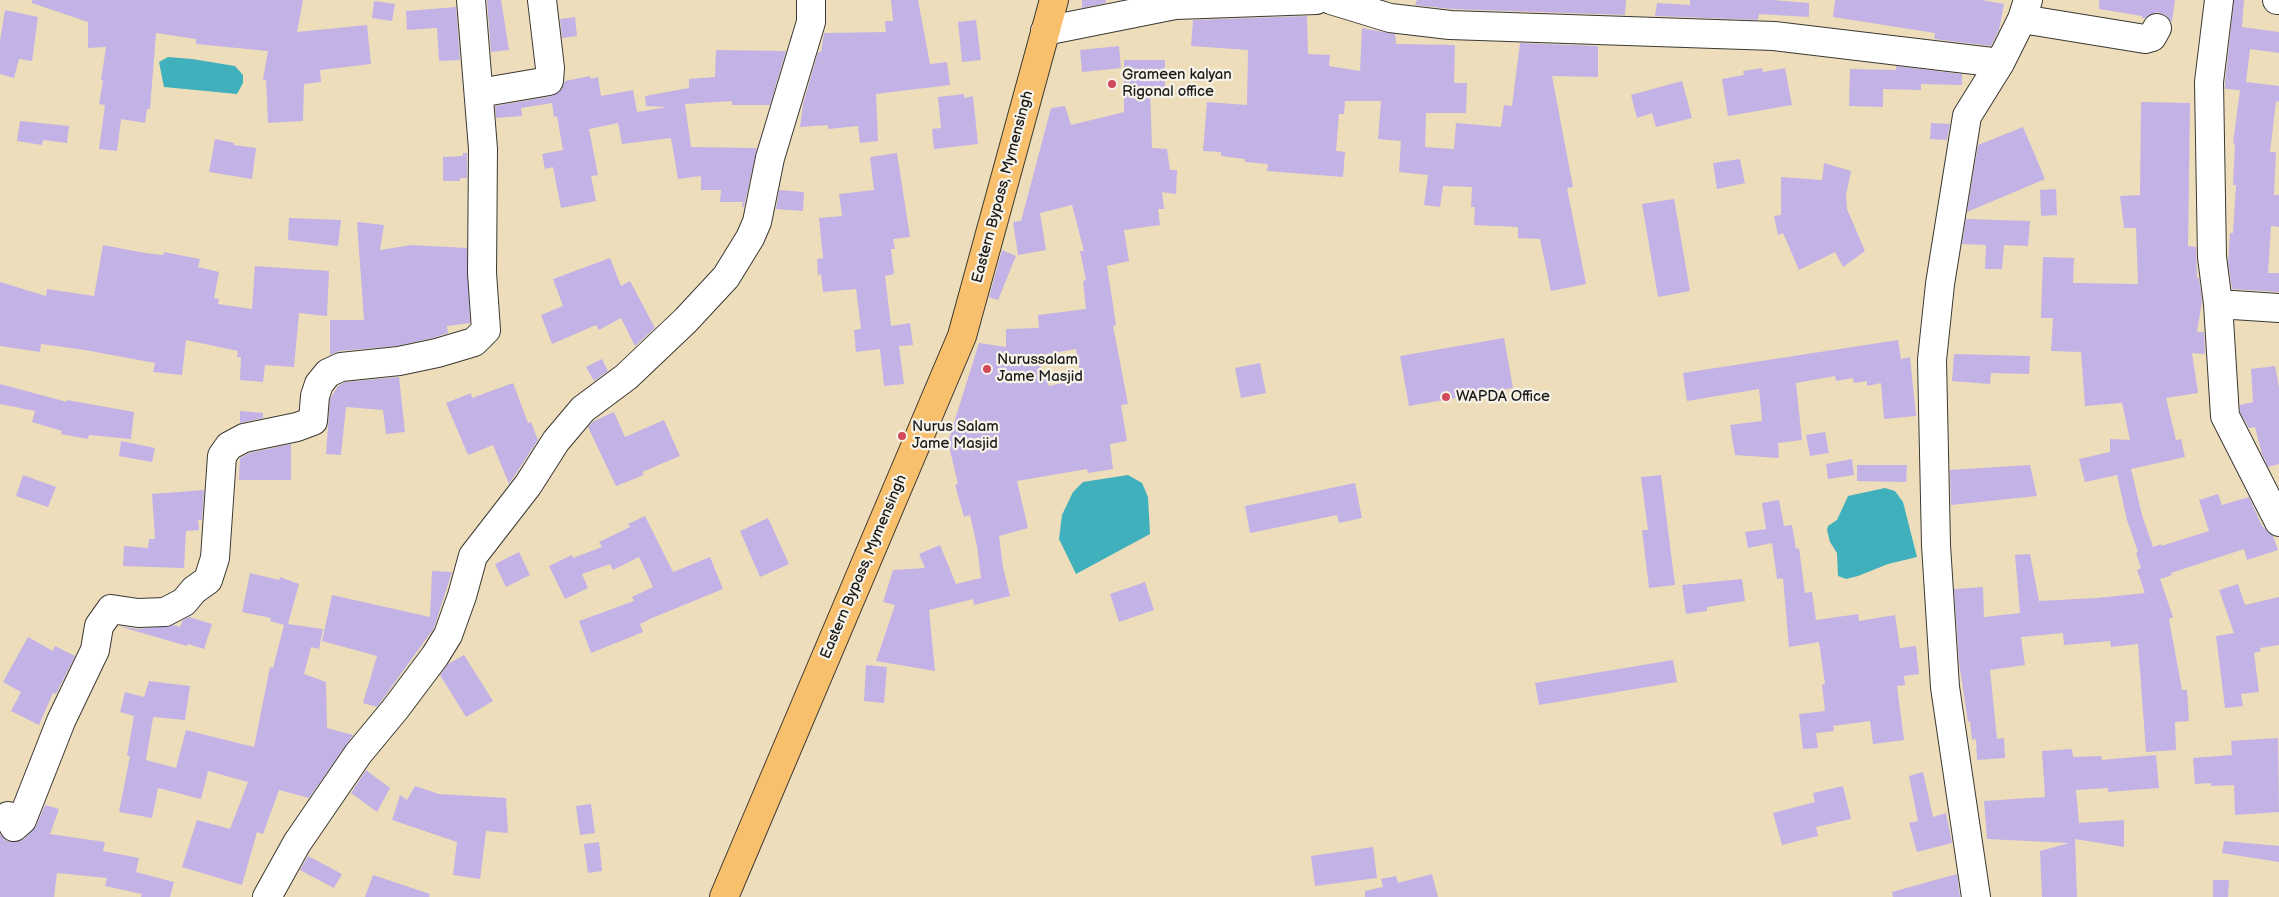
<!DOCTYPE html>
<html>
<head>
<meta charset="utf-8">
<style>
	body { margin:0 }
	canvas { display:block; background:#edddba }
</style>
</head>
<body>
<canvas width="2279" height="897"></canvas>
<script>
const context = document.querySelector('canvas').getContext('2d');
context.lineJoin = 'round';
function paint(path, color) {
  context.fillStyle = color;
  context.fill(path, 'evenodd');
}
function toPath(rows) {
  const path = new Path2D();
  for (const r of rows) {
    path.moveTo(r[0], r[1]);
    for (let i = 2; i < r.length; i += 2) path.lineTo(r[i], r[i + 1]);
  }
  return path;
}
function strokePath(path, color, width, dash) {
  context.strokeStyle = color;
  context.lineWidth = width;
  context.lineCap = dash ? 'butt' : 'round';
  context.setLineDash(dash || []);
  context.stroke(path);
}
function label(font, color, halo, rows, align = 'center') {
  context.font = font + ' "Balsamiq Sans",sans-serif';
  context.lineWidth = 4.5;
  context.setLineDash([]);
  context.textBaseline = 'middle';
  context.strokeStyle = halo;
  context.fillStyle = color;
  for (const [text, x, y, turn = 0] of rows) {
    context.save();
    context.translate(x, y);
    context.rotate((+turn || 0) * Math.PI / 180);
    context.textAlign = isNaN(turn) ? turn : align;
    if (halo) context.strokeText(text, 0, 0);
    context.fillText(text, 0, 0);
    context.restore();
  }
}
paint(toPath([
	[168,57,192,59,235,66,243,75,243,83,237,94,164,87,159,62],
	[1128,475,1142,483,1148,497,1150,534,1076,574,1059,539,1062,515,1073,492,1083,482],
	[1885,488,1895,491,1903,502,1917,557,1888,564,1858,576,1846,579,1838,576,1837,553,1830,542,1827,530,1828,526,1837,520,1848,496]
]), '#41b0bd');
paint(toPath([
	[32,0,303,0,297,32,367,25,371,64,320,70,321,82,304,84,303,121,268,123,266,80,263,79,268,51,196,44,196,39,156,33,150,109,147,109,145,123,121,119,117,151,99,149,105,105,99,104,103,81,101,80,106,47,88,48,88,22,32,3],
	[487,0,501,0,509,50,491,52],
	[891,0,918,0,930,64,947,62,950,85,876,94,878,141,860,143,858,126,828,129,828,125,800,127,803,104,818,52,821,52,824,33,886,32,885,21,893,21],
	[1082,0,1106,0,1106,3,1082,8],
	[1417,0,1626,0,1625,15,1451,9,1415,5],
	[1690,0,1772,0,1809,3,1809,17,1759,14,1758,20,1655,16,1657,3,1690,5],
	[1835,0,1981,0,2004,4,1999,30,1991,46,1934,39,1935,33,1833,17],
	[2099,0,2175,0,2172,22,2165,15,2157,12,2145,18,2142,18,2142,16,2099,9],
	[2234,0,2244,0,2242,27,2279,32,2279,53,2250,49,2246,82,2279,86,2279,102,2276,101,2270,152,2276,152,2274,195,2279,195,2279,227,2271,226,2268,273,2279,273,2279,292,2232,289,2228,262,2230,233,2233,233,2236,185,2233,185,2235,144,2233,143,2240,90,2225,89,2225,83],
	[374,1,395,4,392,21,372,18],
	[456,7,460,60,439,61,437,28,407,30,406,11],
	[5,10,38,17,32,61,19,59,14,78,0,74,0,41],
	[1307,16,1308,54,1330,55,1329,66,1360,71,1362,28,1395,34,1396,44,1455,45,1454,83,1467,83,1466,113,1426,113,1425,147,1454,149,1456,123,1501,127,1504,105,1512,106,1520,43,1598,46,1598,77,1552,76,1573,187,1567,188,1586,284,1551,291,1540,239,1518,238,1518,227,1474,225,1475,207,1471,207,1472,187,1443,186,1440,207,1424,205,1428,175,1399,172,1401,141,1378,139,1381,101,1345,101,1344,114,1339,114,1336,151,1345,152,1343,177,1267,171,1268,164,1245,162,1245,159,1221,156,1221,152,1203,151,1207,102,1247,105,1248,50,1191,46,1193,20],
	[575,17,577,36,562,38,560,19],
	[976,20,981,60,962,62,958,22],
	[1119,46,1121,68,1082,72,1080,50],
	[716,50,786,51,770,105,732,105,732,101,685,104,691,147,757,148,744,207,742,207,743,202,720,202,721,190,701,190,701,176,678,179,671,138,622,144,618,123,589,129,598,175,591,176,596,201,561,208,553,167,545,169,542,154,563,150,557,116,554,117,552,103,521,108,522,116,496,118,495,106,552,96,562,89,565,81,590,76,591,79,598,77,601,96,633,90,637,112,667,107,646,106,645,96,689,88,689,79,715,77],
	[1124,60,1165,60,1165,88,1150,88,1152,148,1167,149,1170,170,1177,170,1176,194,1162,192,1164,209,1158,209,1160,225,1124,230,1129,261,1107,266,1116,325,1113,326,1128,404,1121,405,1127,441,1110,444,1113,469,1088,473,1087,469,1017,481,1028,528,999,536,1003,567,1010,596,974,605,973,599,929,610,935,671,876,661,895,605,883,602,893,570,925,568,919,554,940,545,956,584,981,578,977,546,970,515,964,517,955,485,958,484,948,442,979,343,1006,347,1006,329,1039,328,1038,315,1086,309,1083,281,1086,280,1080,251,1084,251,1072,205,1040,213,1046,250,1018,255,1013,222,1021,221,1051,108,1065,106,1071,125,1124,112],
	[1076,349,1081,379,1049,386,1036,356],
	[1896,66,1962,74,1962,85,1921,84,1921,90,1883,89,1883,107,1849,106,1850,69,1896,70],
	[1762,68,1763,72,1785,68,1792,105,1728,116,1722,79,1744,75,1743,71],
	[1682,81,1692,118,1656,127,1652,113,1637,118,1631,95],
	[964,94,964,98,973,96,978,144,934,149,932,129,941,128,938,97],
	[2141,102,2190,103,2188,246,2196,247,2197,278,2199,278,2202,301,2197,332,2204,332,2205,354,2192,353,2198,393,2166,398,2176,440,2181,439,2185,457,2131,469,2142,515,2153,547,2161,544,2161,546,2209,531,2199,500,2218,494,2222,505,2249,497,2262,526,2273,536,2278,550,2247,560,2244,549,2171,573,2172,575,2160,579,2173,617,2169,619,2182,690,2187,690,2189,721,2175,722,2176,750,2146,752,2138,644,2111,647,2110,641,2064,645,2063,633,2021,637,2025,665,1990,670,1997,739,2004,738,2005,758,1977,760,1976,739,1972,740,1970,721,1968,722,1959,662,1954,589,1983,587,1984,617,2020,613,2015,555,2030,554,2039,601,2097,598,2145,593,2137,570,2141,568,2136,553,2138,552,2127,520,2117,475,2085,482,2079,459,2110,452,2110,439,2130,440,2122,403,2085,406,2081,352,2051,351,2053,318,2041,318,2043,257,2074,258,2073,283,2138,284,2136,228,2124,228,2120,196,2140,195],
	[20,121,69,126,67,143,43,140,42,145,17,141],
	[1931,123,1950,124,1947,140,1930,139],
	[2023,127,2045,179,1967,212,1978,145],
	[215,139,234,143,234,145,256,148,252,179,209,172],
	[463,153,467,153,467,178,460,178,460,181,443,181,443,157,463,156],
	[897,153,910,237,893,239,895,249,891,249,894,274,885,276,891,326,910,323,913,345,899,346,904,384,884,386,880,349,856,352,854,330,861,329,856,289,823,292,821,274,818,275,817,259,823,258,819,218,842,216,839,194,874,190,870,157],
	[1740,159,1745,183,1717,189,1713,163],
	[1824,163,1851,171,1846,195,1847,209,1865,251,1843,267,1835,252,1799,270,1783,233,1778,235,1774,216,1781,215,1781,177,1822,180],
	[2056,189,2057,215,2041,216,2040,190],
	[779,190,804,192,803,211,776,209],
	[1674,199,1690,291,1658,297,1642,204],
	[289,218,341,220,338,246,288,240],
	[1966,219,2030,221,2028,246,2004,245,2002,269,1985,269,1986,245,1962,244],
	[357,222,384,225,380,250,412,245,467,248,470,323,447,326,448,333,433,338,397,346,339,351,330,355,330,320,364,320],
	[103,245,145,253,163,255,164,252,200,259,198,267,219,272,214,298,219,299,218,304,252,309,255,266,329,271,327,316,299,313,294,367,265,365,263,382,240,380,241,357,237,357,238,351,186,340,182,375,153,372,155,363,85,350,41,344,40,352,0,346,0,282,46,296,47,289,94,296],
	[1002,250,1016,256,998,300,989,297],
	[610,258,621,286,630,281,655,328,635,346,621,318,599,330,596,325,552,344,541,315,563,306,553,279],
	[1504,338,1513,388,1409,406,1400,356],
	[1898,340,1901,359,1910,357,1916,416,1884,419,1881,383,1867,386,1867,381,1854,383,1853,378,1836,381,1835,376,1796,383,1802,440,1778,443,1779,458,1735,455,1730,425,1762,421,1759,389,1687,401,1683,373],
	[1954,354,2030,356,2029,374,1991,373,1990,384,1952,381],
	[602,359,608,371,594,381,586,367],
	[1260,363,1266,393,1241,398,1235,368],
	[2275,366,2279,387,2279,464,2268,467,2262,454,2255,427,2249,428,2240,412,2240,405,2253,402,2251,369],
	[399,377,405,432,386,434,383,410,346,407,341,455,326,454,330,399,338,386,345,382],
	[513,383,528,423,531,422,538,440,509,484,493,445,468,455,446,403,471,393,472,398],
	[0,384,67,402,67,400,134,412,131,439,89,435,88,439,61,434,62,431,32,422,35,411,0,404],
	[240,411,263,413,263,418,240,423],
	[614,412,625,437,664,420,680,456,642,472,644,475,616,486,588,427,594,421],
	[1825,432,1829,453,1810,456,1806,435],
	[121,441,155,448,152,462,119,456],
	[291,444,291,480,239,480,240,458,249,453],
	[1852,459,1854,475,1828,479,1826,464],
	[1857,465,1907,465,1906,482,1857,481],
	[2030,465,2037,496,1951,505,1950,470],
	[23,475,56,487,48,507,16,496],
	[1661,475,1675,585,1649,588,1642,530,1648,530,1641,477],
	[1355,483,1362,518,1339,523,1337,515,1250,533,1245,506],
	[204,490,202,520,198,520,199,530,186,531,184,568,123,566,124,546,148,548,149,539,155,539,152,494],
	[1779,500,1784,526,1792,525,1796,549,1799,548,1805,593,1812,592,1816,620,1858,614,1859,621,1895,615,1900,648,1916,646,1919,674,1904,676,1905,685,1897,686,1904,740,1873,744,1870,721,1833,726,1834,731,1816,733,1818,748,1803,749,1799,714,1825,711,1822,685,1825,684,1819,642,1789,647,1783,578,1777,579,1772,543,1748,548,1745,532,1766,529,1762,503],
	[645,516,673,572,710,557,723,589,652,618,640,624,643,632,591,653,579,621,634,601,632,597,653,587,639,557,613,570,610,564,582,574,588,588,565,599,549,566,572,555,573,558,602,547,599,542,630,527,628,524],
	[768,518,789,564,760,577,740,531],
	[519,552,530,575,506,587,495,564],
	[432,571,452,572,434,628,377,707,363,703,377,656,322,641,332,595,430,617],
	[250,573,279,580,280,577,299,584,288,624,323,629,319,649,311,647,304,674,326,682,327,728,353,735,309,798,279,790,263,834,257,832,242,885,182,867,197,820,230,829,248,782,208,771,201,799,158,788,152,818,119,812,130,756,127,756,134,716,120,712,125,692,144,697,149,681,190,686,185,720,154,717,153,718,146,760,176,768,186,730,254,747,270,667,273,668,284,625,270,621,271,618,242,612],
	[1742,579,1745,601,1707,607,1707,611,1686,614,1682,585],
	[1145,582,1154,610,1119,622,1110,594],
	[2238,584,2245,605,2279,597,2279,645,2260,648,2261,651,2254,653,2259,692,2241,694,2243,706,2225,708,2216,636,2234,633,2219,590],
	[189,617,212,624,204,649,188,644,187,646,118,626,138,629,173,625,180,627,183,620],
	[28,637,53,651,55,646,75,656,56,694,53,693,39,725,11,711,21,692,3,682],
	[464,655,493,701,466,717,440,675,448,664],
	[1673,660,1677,682,1539,705,1535,683],
	[866,665,887,667,884,703,864,701],
	[2278,738,2279,812,2235,815,2234,785,2211,786,2211,783,2195,784,2193,758,2232,755,2231,741],
	[2072,749,2073,757,2101,756,2102,760,2156,755,2159,788,2108,792,2108,788,2076,790,2079,823,2124,820,2124,847,2075,839,2077,897,2042,897,2040,851,2069,843,1987,839,1984,801,2045,797,2042,751],
	[366,770,390,788,377,812,351,793],
	[1923,772,1933,817,1946,813,1952,843,1917,852,1909,823,1918,821,1909,776],
	[415,786,439,794,506,798,508,833,486,831,480,879,453,875,457,842,392,820,400,795,407,800],
	[1843,786,1851,819,1816,827,1818,836,1782,845,1773,813,1815,802,1813,793],
	[591,804,595,833,580,835,576,806],
	[45,805,59,809,50,834,105,842,103,851,139,858,136,872,174,882,170,897,141,897,142,894,105,886,107,878,57,873,54,897,0,897,0,834,7,841,16,842,24,839,36,826],
	[2224,841,2279,846,2279,862,2222,853],
	[599,842,602,871,588,873,584,844],
	[1373,847,1377,878,1315,886,1311,856],
	[308,856,342,874,334,888,300,870],
	[1432,874,1438,897,1365,897,1365,891,1383,887,1381,879,1396,876,1398,883],
	[1957,874,1960,897,1893,897,1892,892],
	[373,875,430,894,429,897,365,897],
	[2213,880,2229,880,2228,897,2213,897]
]), '#c3b2e6');
const minor = toPath([
	[1331,0,1390,18,1450,25,1774,36,2000,63],
	[2219,0,2209,82,2212,257,2218,304,2225,416,2279,522],
	[2277,0,2279,0],
	[2022,19,2145,39,2152,37,2157,28],
	[1045,31,1175,5,1316,0],
	[479,93,549,81,550,68,542,0],
	[2218,304,2279,308],
	[8,816,14,827,22,820,61,721,95,650,99,626,111,609,138,613,165,612,184,602,194,590,208,580,215,558,222,456,229,446,244,438,297,427,313,421,315,396,319,384,328,373,341,367,399,361,437,353,474,342,486,330,482,273,483,149,471,0],
	[267,897,297,843,358,754,396,708,435,656,448,635,462,596,473,556,528,485,556,441,583,409,626,377,686,320,726,277,750,238,757,222,770,158,811,22,811,0],
	[1976,897,1945,687,1936,545,1932,360,1940,284,1967,116,2000,63,2022,19,2028,0]
]);
const highway = toPath([
	[724,897,962,336,1054,0]
]);
strokePath(minor, '#3b3934', 30);
strokePath(highway, '#3b3934', 30);
strokePath(minor, '#fff', 28);
strokePath(highway, '#f8bf6c', 28);
for (const [x, y, r, color] of [
	[1112,84,5,"#d1495b"],
	[987,369,5,"#d1495b"],
	[1446,397,5,"#d1495b"],
	[902,436,5,"#d1495b"]
]) {
  const dot = new Path2D();
  dot.arc(x, y, r, 0, 2 * Math.PI);
  context.fillStyle = color;
  context.fill(dot);
  strokePath(dot, '#f7f3e8', 2);
}
label('15px', '#1c1c1c', '#f7f3e8', [
	["Grameen kalyan",1122,75],
	["Rigonal office",1122,92],
	["Nurussalam",997,360],
	["Jame Masjid",997,377],
	["WAPDA Office",1456,397],
	["Nurus Salam",912,427],
	["Jame Masjid",912,444]
], 'left');
label('15px', '#1c1c1c', '#f7f3e8', [
	["Eastern Bypass, Mymensingh",1003,187,-75],
	["Eastern Bypass, Mymensingh",864,567,-67]
]);
</script>
</body>
</html>
